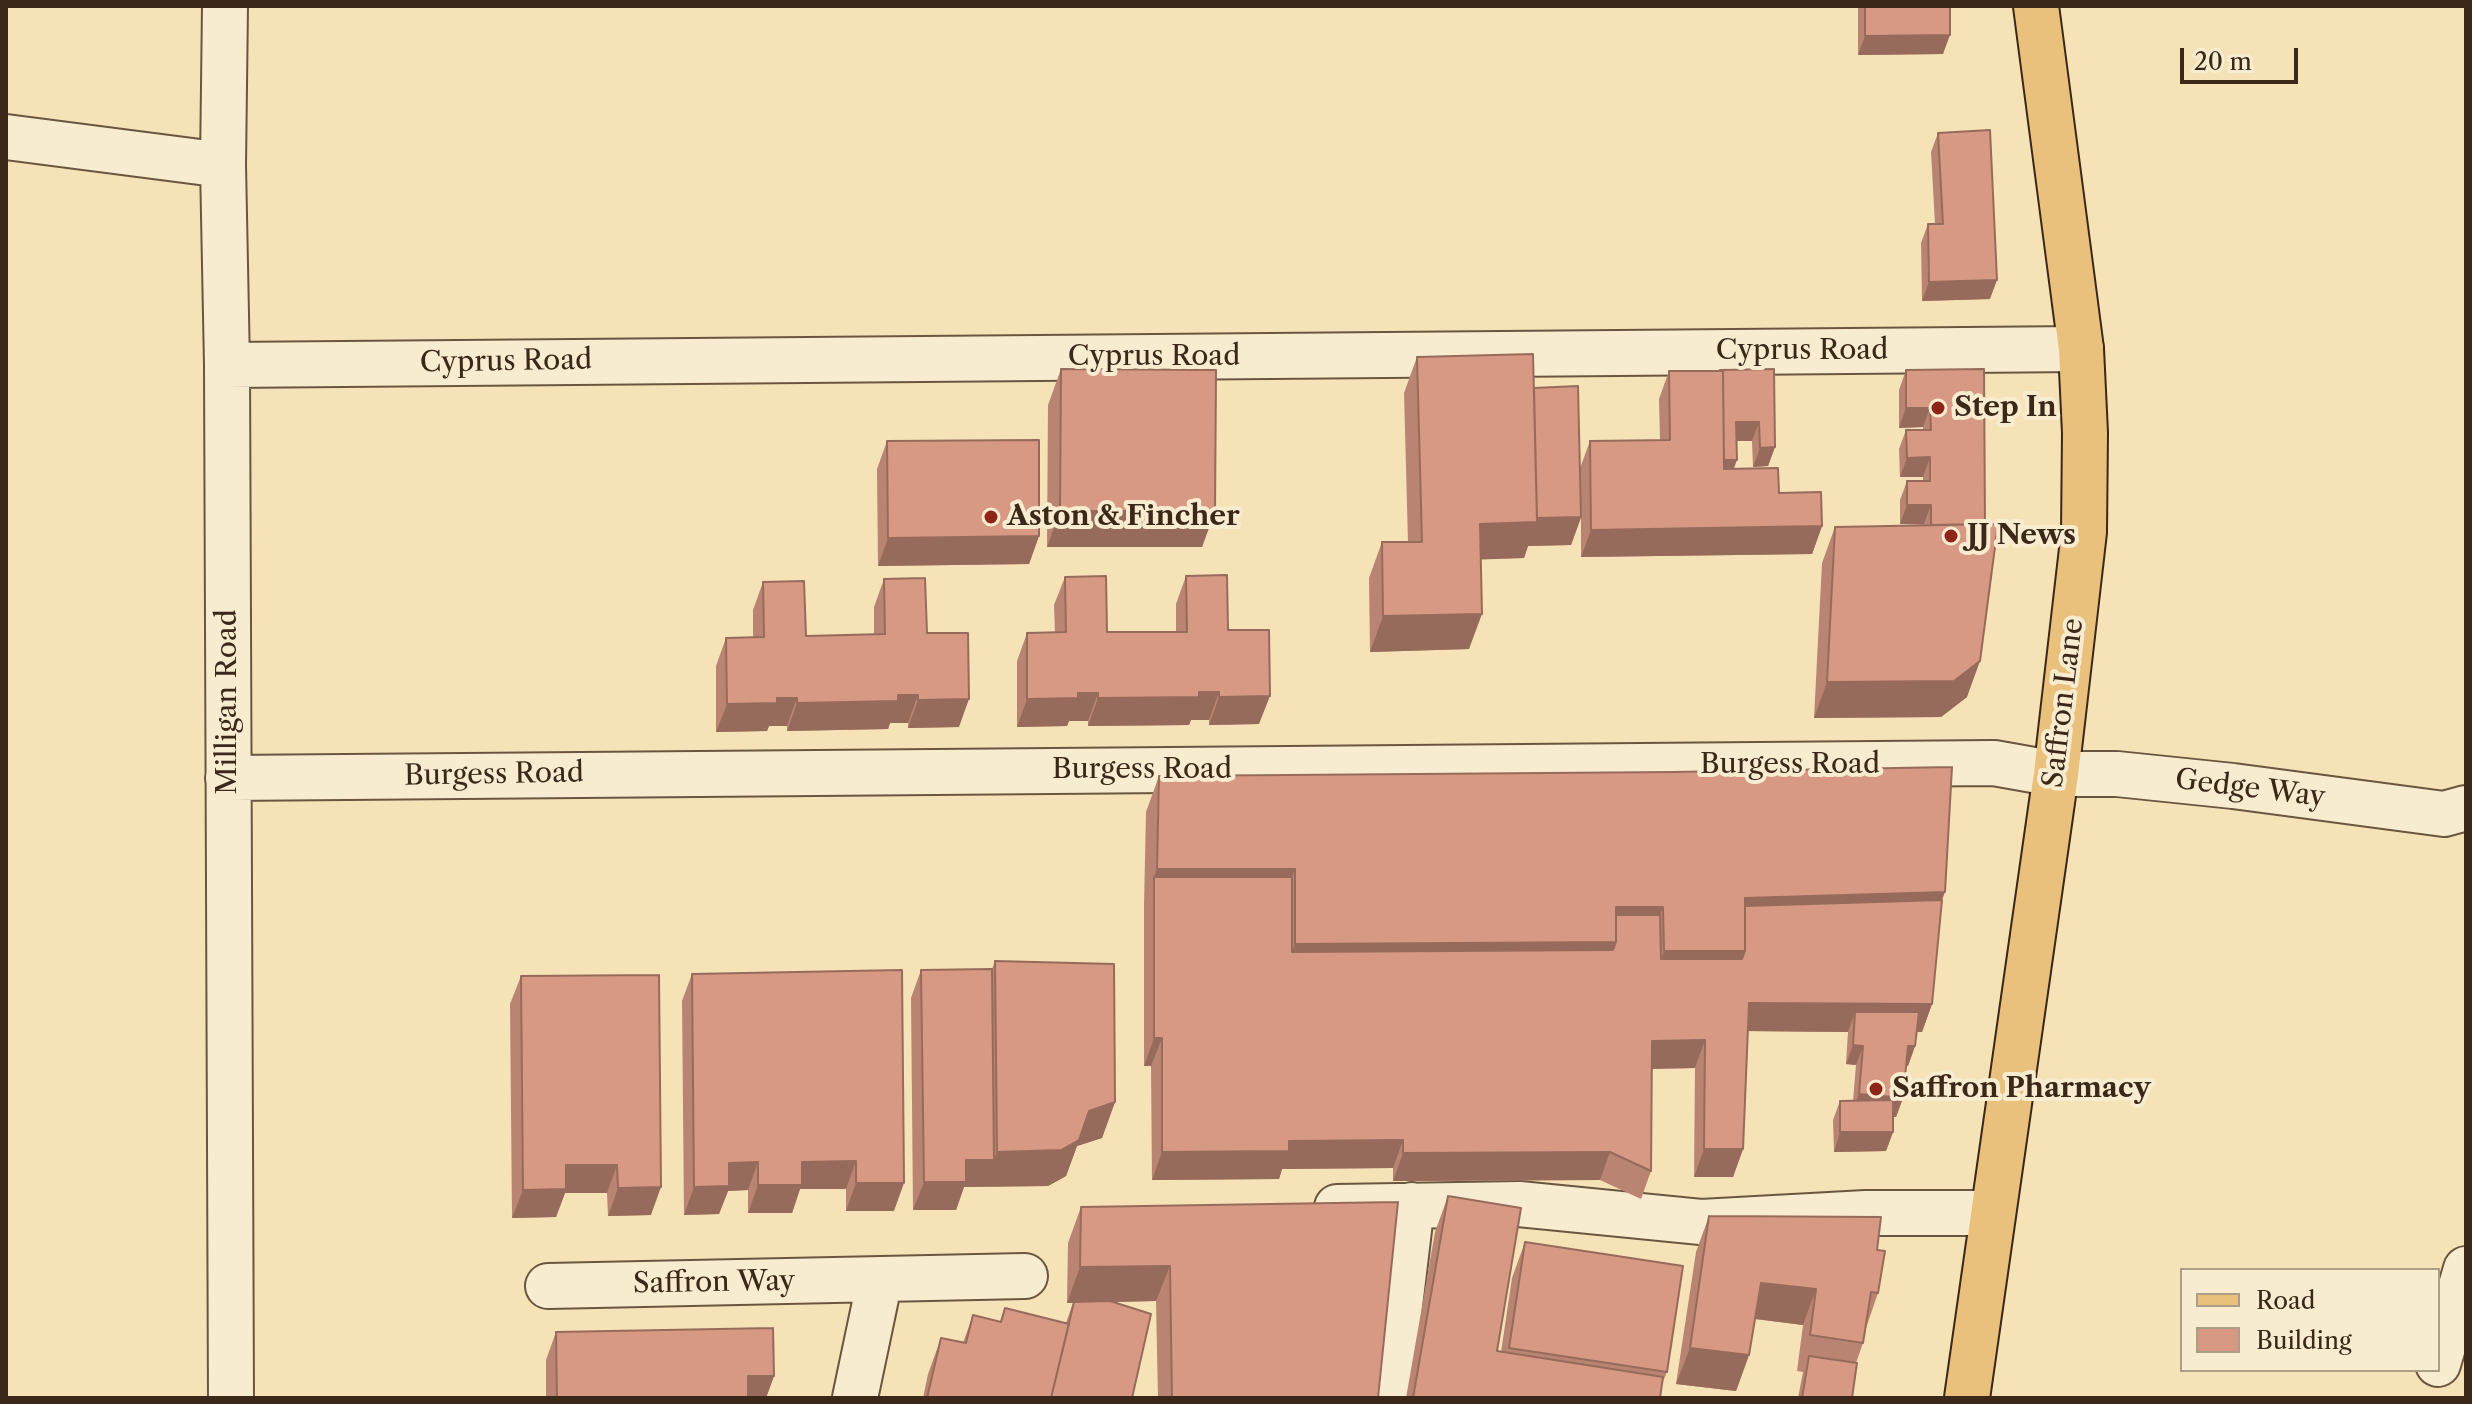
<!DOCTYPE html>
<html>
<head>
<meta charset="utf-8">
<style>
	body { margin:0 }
	#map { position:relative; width:2472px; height:1404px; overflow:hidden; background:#f5e2b7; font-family:"Libre Caslon Text",serif }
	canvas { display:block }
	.frame { position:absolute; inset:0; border:8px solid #3b2819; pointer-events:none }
	.legend { position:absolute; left:2180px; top:1268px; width:260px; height:104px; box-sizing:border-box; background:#f8ecd0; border:2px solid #ac9e87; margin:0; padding:10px 14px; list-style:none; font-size:24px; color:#3b2819 }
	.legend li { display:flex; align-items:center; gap:16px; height:40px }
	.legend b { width:40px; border:2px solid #ac9e87 }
	.scale { position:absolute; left:2180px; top:48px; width:118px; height:36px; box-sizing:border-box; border:4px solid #3b2819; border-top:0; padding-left:10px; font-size:24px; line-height:28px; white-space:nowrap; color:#3b2819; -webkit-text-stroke:6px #f8ecd0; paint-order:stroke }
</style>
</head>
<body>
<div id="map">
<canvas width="2472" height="1404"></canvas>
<div class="frame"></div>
<ul class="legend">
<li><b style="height:10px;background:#eac17c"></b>Road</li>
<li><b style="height:22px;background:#d89984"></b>Building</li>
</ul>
<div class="scale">20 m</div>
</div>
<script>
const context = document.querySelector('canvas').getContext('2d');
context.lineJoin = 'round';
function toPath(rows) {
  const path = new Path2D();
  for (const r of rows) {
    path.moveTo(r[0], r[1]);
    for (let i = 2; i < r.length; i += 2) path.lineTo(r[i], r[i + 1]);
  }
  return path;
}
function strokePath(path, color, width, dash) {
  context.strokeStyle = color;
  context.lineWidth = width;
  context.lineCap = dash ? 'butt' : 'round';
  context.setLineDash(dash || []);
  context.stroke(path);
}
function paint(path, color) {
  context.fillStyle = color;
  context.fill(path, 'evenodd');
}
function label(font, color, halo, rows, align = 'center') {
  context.font = font + ' "Libre Caslon Text",serif';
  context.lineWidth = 8;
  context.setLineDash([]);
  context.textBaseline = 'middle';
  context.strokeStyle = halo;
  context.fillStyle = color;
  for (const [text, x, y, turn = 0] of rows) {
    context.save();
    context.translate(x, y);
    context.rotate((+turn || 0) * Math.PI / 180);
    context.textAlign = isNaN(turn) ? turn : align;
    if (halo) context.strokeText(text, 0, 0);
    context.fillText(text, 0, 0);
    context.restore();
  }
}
const minor = toPath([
	[225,6,223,165,227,365,231,1398],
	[6,137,223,165],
	[227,365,2081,349],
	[228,778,1994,763,2056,774,2117,774,2233,786,2444,814,2466,808],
	[1337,1207,1519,1204,1701,1222,1866,1213,1993,1213],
	[548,1286,1025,1276],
	[2438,1364,2466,1269],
	[855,1398,880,1279],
	[1389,1398,1412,1205]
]);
const major = toPath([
	[1967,1398,2056,774,2084,532,2085,433,2081,349,2036,6]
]);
strokePath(minor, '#6a5640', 48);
strokePath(major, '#3b2819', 48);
strokePath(minor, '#f8ecd0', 44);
strokePath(major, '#eac17c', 44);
paint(toPath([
	[1858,6,1950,6,1943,54,1858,55],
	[1938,133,1990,299,1922,301,1921,243,1928,224,1935,224,1931,152],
	[1417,357,1534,388,1580,468,1590,441,1660,440,1659,399,1669,371,1774,369,1775,447,1768,466,1753,467,1752,441,1737,441,1734,468,1779,493,1822,526,1812,554,1581,557,1581,518,1571,545,1528,546,1524,558,1481,559,1469,649,1370,652,1369,578,1382,542,1408,542,1404,393],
	[1061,369,1215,511,1202,547,1047,547,1048,405],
	[1984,369,1967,697,1941,717,1814,718,1822,563,1835,527,1924,525,1900,524,1900,500,1907,481,1923,481,1923,477,1900,477,1899,449,1906,430,1923,430,1923,427,1899,428,1899,390,1906,370],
	[887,441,1039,536,1029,564,878,566,877,469],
	[1186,576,1228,630,1259,724,1209,725,1209,720,1191,720,1189,725,1088,726,1088,721,1069,721,1067,726,1017,727,1017,661,1027,633,1055,633,1054,605,1065,577,1107,632,1176,632,1176,604],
	[884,579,927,633,959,727,908,728,908,723,890,723,888,729,787,731,787,726,769,726,767,731,716,732,716,666,726,638,753,638,753,610,763,582,806,636,874,635,874,607],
	[1159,776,1942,900,1932,1004,1922,1032,1917,1032,1915,1046,1908,1066,1906,1066,1903,1098,1896,1117,1893,1117,1893,1132,1886,1151,1834,1152,1833,1120,1840,1101,1853,1101,1856,1065,1846,1064,1848,1032,1748,1031,1743,1149,1733,1177,1694,1177,1695,1068,1652,1069,1651,1171,1641,1199,1600,1180,1393,1181,1393,1168,1282,1169,1279,1179,1152,1180,1151,1066,1144,1066,1144,905,1146,812],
	[995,961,1115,1102,1102,1138,1077,1146,1066,1176,1048,1186,964,1187,956,1210,913,1210,911,998,921,970,992,969],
	[902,970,894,1211,846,1211,846,1189,800,1189,792,1213,748,1213,748,1190,728,1191,719,1214,684,1215,682,1001,692,974],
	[521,976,651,1215,608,1216,607,1193,565,1193,556,1217,512,1218,510,1004],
	[1448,1196,1497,1351,1501,1352,1512,1278,1525,1242,1667,1372,1662,1384,1660,1398,1406,1398,1435,1232],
	[1081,1207,1378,1398,1158,1398,1156,1301,1114,1302,1132,1398,923,1398,928,1374,941,1338,963,1343,973,1315,1000,1322,1005,1308,1066,1323,1073,1303,1067,1303,1068,1243],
	[1709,1216,1877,1250,1878,1293,1866,1328,1863,1343,1856,1363,1852,1398,1798,1398,1803,1372,1797,1371,1803,1325,1755,1319,1749,1355,1736,1391,1676,1384,1696,1252],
	[556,1332,774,1376,766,1398,546,1398,546,1360]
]), '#ba8472');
paint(toPath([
	[1950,35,1943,54,1858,55,1865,36],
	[1997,280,1990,299,1922,301,1929,282],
	[1906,408,1930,408,1923,427,1899,428],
	[1736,422,1759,422,1752,441,1729,441],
	[1775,447,1768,466,1753,467,1760,448],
	[1930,457,1923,477,1900,477,1907,458],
	[1721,460,1737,460,1730,479],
	[1907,505,1931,505,1924,524,1900,524],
	[1060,511,1215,511,1202,547,1047,547],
	[1581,517,1571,545,1528,546,1524,558,1467,560,1480,524,1534,518],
	[1822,526,1812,554,1581,557,1591,530],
	[1039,536,1029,564,878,566,888,538],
	[1482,614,1469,649,1370,652,1383,616],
	[1980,661,1967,697,1941,717,1814,718,1827,682],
	[1199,692,1219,692,1209,720,1191,720,1189,725,1088,726,1098,698],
	[1078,693,1098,693,1088,721,1069,721,1067,726,1017,727,1027,699],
	[898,695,918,695,908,723,890,723,888,729,787,731,797,703],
	[1270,696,1259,724,1209,725,1219,697],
	[777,698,797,698,787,726,769,726,767,731,716,732,727,704],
	[969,699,959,727,908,728,918,700],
	[1157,869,1295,869,1282,905,1154,877],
	[1945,892,1932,927,1742,934,1745,898],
	[1616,907,1663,907,1650,943,1603,978,1282,980,1295,944],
	[1664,951,1745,951,1732,987,1651,987],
	[1749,1003,1932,1004,1922,1032,1854,1032,1855,1012,1848,1032,1739,1031],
	[1154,1038,1162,1038,1151,1066,1144,1066],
	[1705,1040,1695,1068,1642,1069,1652,1041],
	[1853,1045,1863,1046,1856,1065,1846,1064],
	[1908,1046,1915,1046,1908,1066,1901,1065],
	[1859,1094,1903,1098,1896,1117,1852,1113],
	[1115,1102,1102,1138,1077,1146,1066,1176,1048,1186,964,1187,956,1210,913,1210,924,1182,966,1160,994,1160,997,1152,1089,1111],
	[1840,1132,1893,1132,1886,1151,1834,1152],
	[1403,1140,1393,1168,1282,1169,1279,1179,1152,1180,1162,1152,1289,1141],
	[1704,1149,1743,1149,1733,1177,1694,1177],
	[1610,1152,1600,1180,1393,1181,1403,1153],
	[856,1161,846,1189,800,1189,792,1213,748,1213,758,1185,802,1162],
	[758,1162,748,1190,728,1191,719,1214,684,1215,694,1187,729,1163],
	[566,1165,617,1165,607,1193,565,1193,556,1217,512,1218,523,1190],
	[856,1183,904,1183,894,1211,846,1211],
	[661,1187,651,1215,608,1216,618,1188],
	[1170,1266,1156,1301,1067,1303,1080,1267],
	[1761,1283,1816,1289,1803,1325,1748,1318],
	[1690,1348,1749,1355,1736,1391,1676,1384],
	[748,1376,774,1376,766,1398,740,1398]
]), '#976b5c');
const building = toPath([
	[1865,6,1950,6,1950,35,1865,36,1865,6],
	[1990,130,1997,280,1929,282,1928,224,1943,224,1938,133,1990,130],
	[1533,354,1537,522,1480,524,1482,614,1383,616,1382,542,1422,542,1417,357,1533,354],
	[1061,369,1216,370,1215,511,1060,511,1061,369],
	[1774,369,1775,447,1760,448,1759,422,1736,422,1737,460,1724,460,1723,371,1720,371,1720,370,1774,369],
	[1984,369,1985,524,1931,525,1931,505,1907,505,1907,481,1930,481,1930,457,1907,458,1906,430,1931,430,1930,408,1906,408,1906,370,1984,369],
	[1669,371,1723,371,1724,469,1778,468,1779,493,1821,492,1822,526,1591,530,1590,441,1670,440,1669,371],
	[1578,386,1581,517,1537,518,1534,388,1578,386],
	[1039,440,1039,536,888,538,887,441,1039,440],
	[1998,524,1980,661,1954,681,1827,682,1835,527,1998,524],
	[1227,575,1228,630,1269,630,1270,696,1219,697,1219,692,1199,692,1199,697,1098,698,1098,693,1078,693,1078,698,1027,699,1027,633,1066,632,1065,577,1106,576,1107,632,1187,632,1186,576,1227,575],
	[925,578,927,633,968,633,969,699,918,700,918,695,898,695,898,701,797,703,797,698,777,698,777,703,727,704,726,638,764,637,763,582,804,581,806,636,885,634,884,579,925,578],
	[1952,767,1945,892,1745,898,1745,951,1664,951,1663,907,1616,907,1616,942,1295,944,1295,869,1157,869,1159,776,1673,772,1952,767],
	[1154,877,1292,877,1292,952,1613,950,1616,942,1616,915,1660,915,1661,959,1742,959,1745,951,1745,906,1942,900,1932,1004,1749,1003,1743,1149,1704,1149,1705,1040,1652,1041,1651,1171,1610,1152,1403,1153,1403,1140,1289,1141,1289,1151,1162,1152,1162,1038,1154,1038,1154,877],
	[995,961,1114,964,1115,1102,1089,1111,1079,1140,1061,1150,997,1152,995,961],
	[992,969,994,1160,966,1160,966,1182,924,1182,921,970,992,969],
	[902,970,904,1183,856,1183,856,1161,802,1162,802,1185,758,1185,758,1162,729,1163,729,1186,694,1187,692,974,902,970],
	[659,975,661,1187,618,1188,617,1165,566,1165,566,1189,523,1190,521,976,659,975],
	[1855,1012,1919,1012,1915,1046,1908,1046,1903,1098,1859,1094,1863,1046,1853,1045,1855,1012],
	[1893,1100,1893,1132,1840,1132,1840,1101,1893,1100],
	[1448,1196,1521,1208,1497,1351,1663,1377,1660,1398,1413,1398,1448,1196],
	[1398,1202,1378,1398,1172,1398,1170,1266,1080,1267,1081,1207,1398,1202],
	[1709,1216,1881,1217,1877,1250,1885,1251,1878,1293,1871,1292,1863,1343,1810,1335,1816,1289,1761,1283,1749,1355,1690,1348,1709,1216],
	[1525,1242,1683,1266,1667,1372,1509,1348,1525,1242],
	[1110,1301,1151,1314,1132,1398,1051,1398,1074,1302,1110,1301],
	[1005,1308,1069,1324,1051,1398,927,1398,941,1338,966,1343,973,1315,1001,1322,1005,1308],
	[773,1328,774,1376,748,1376,748,1398,557,1398,556,1332,773,1328],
	[1809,1356,1857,1363,1852,1398,1802,1398,1809,1356]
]);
paint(building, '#d89984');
strokePath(building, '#976b5c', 2);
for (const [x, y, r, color] of [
	[1938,408,8,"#8f2418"],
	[991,517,8,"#8f2418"],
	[1951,536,8,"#8f2418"],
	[1876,1089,8,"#8f2418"]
]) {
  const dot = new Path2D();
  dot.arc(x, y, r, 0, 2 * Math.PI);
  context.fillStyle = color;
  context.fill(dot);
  strokePath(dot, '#f8ecd0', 3);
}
label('28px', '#3b2819', '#f8ecd0', [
	["Cyprus Road",1802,351],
	["Cyprus Road",1154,357],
	["Cyprus Road",506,362,-1],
	["Milligan Road",228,702,-90],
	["Saffron Lane",2064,703,-83],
	["Burgess Road",1790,765],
	["Burgess Road",1142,770],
	["Burgess Road",494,775,-1],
	["Gedge Way",2250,789,7],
	["Saffron Way",714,1283,-1]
]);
label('bold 28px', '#3b2819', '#f8ecd0', [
	["Step In",1954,408],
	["Aston & Fincher",1007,517],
	["JJ News",1967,536],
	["Saffron Pharmacy",1892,1089]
], 'left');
</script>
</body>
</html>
